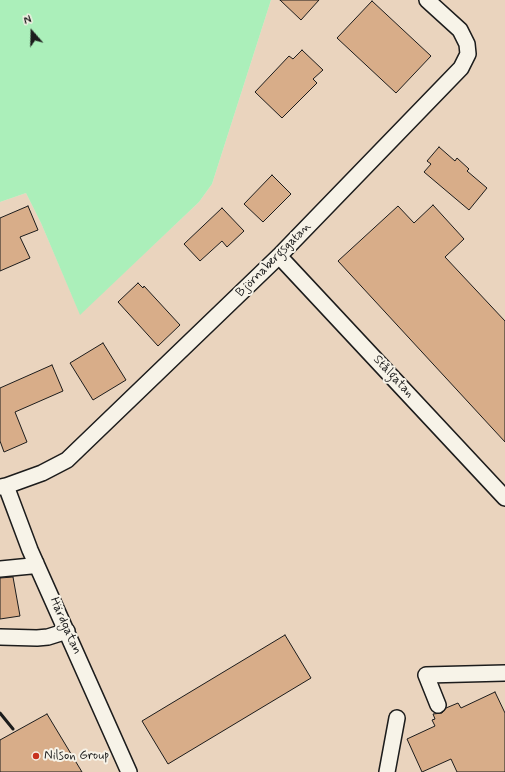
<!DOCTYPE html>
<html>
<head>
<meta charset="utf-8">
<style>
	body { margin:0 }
	#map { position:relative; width:505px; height:772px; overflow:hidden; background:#f1e5d5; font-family:Mynerve,sans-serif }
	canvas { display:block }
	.north { position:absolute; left:12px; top:12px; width:40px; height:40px; -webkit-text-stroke:3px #f7f3e8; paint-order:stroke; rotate:340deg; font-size:11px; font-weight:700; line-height:16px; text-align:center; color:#1c1c1c }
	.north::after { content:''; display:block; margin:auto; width:14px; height:18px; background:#1c1c1c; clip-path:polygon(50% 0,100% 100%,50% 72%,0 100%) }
</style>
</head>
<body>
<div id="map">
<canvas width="505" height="772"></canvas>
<div class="north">N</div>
</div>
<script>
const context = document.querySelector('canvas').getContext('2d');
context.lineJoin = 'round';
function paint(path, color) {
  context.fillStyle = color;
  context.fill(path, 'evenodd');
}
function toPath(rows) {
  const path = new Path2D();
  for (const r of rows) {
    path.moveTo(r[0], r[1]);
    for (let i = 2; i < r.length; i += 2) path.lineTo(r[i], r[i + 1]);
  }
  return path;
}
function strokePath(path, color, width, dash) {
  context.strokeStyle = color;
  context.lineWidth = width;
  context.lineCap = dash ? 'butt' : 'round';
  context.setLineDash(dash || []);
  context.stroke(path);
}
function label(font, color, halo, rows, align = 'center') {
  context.font = font + ' Mynerve,sans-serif';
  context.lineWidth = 4;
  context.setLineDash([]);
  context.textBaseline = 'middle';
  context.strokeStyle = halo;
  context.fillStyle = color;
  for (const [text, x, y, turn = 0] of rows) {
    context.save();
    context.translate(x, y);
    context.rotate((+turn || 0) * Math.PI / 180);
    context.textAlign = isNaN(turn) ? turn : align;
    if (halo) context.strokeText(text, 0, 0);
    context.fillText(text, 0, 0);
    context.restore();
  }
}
paint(toPath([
	[271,0,505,0,505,772,0,772,0,202,26,193,41,223,80,314,199,202,212,184]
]), '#ead4be');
paint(toPath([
	[0,0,271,0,212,184,199,202,80,315,41,223,26,193,0,202]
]), '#abefba');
const building = toPath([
	[280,0,319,0,301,20,280,0],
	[372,1,431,56,396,93,337,38,372,1],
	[302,50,323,70,313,79,317,83,282,118,255,92,289,56,293,59,302,50],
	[439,147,455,161,457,158,469,169,467,171,487,188,469,210,424,172,431,164,427,161,439,147],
	[272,175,291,194,263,222,244,204,272,175],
	[433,205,464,239,445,257,505,321,505,442,338,261,398,206,414,223,433,205],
	[28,206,38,230,20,237,30,258,0,271,0,218,28,206],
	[222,208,244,231,227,247,222,241,200,261,184,244,222,208],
	[138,283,143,288,144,286,180,325,158,346,118,302,138,283],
	[103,343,126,380,93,400,70,363,103,343],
	[52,365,63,391,15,412,27,442,4,452,0,441,0,388,52,365],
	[13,577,20,616,0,619,0,578,13,577],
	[285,635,311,678,168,764,142,721,285,635],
	[495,692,505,713,505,772,457,772,451,759,422,772,407,739,435,726,432,720,435,719,433,714,442,713,446,708,458,703,461,708,495,692],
	[47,714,82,772,0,772,0,740,47,714]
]);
paint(building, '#d8ad89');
strokePath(building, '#1c1c1c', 1);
const minor = toPath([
	[279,256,505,498],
	[6,486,42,473,67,460,279,256,461,68,468,54,467,44,460,30,427,0],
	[0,487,6,486,30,550,129,772],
	[0,569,31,566,36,563],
	[0,637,37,638,48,637,67,631],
	[438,705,426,675,505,673],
	[387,772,397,718]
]);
strokePath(minor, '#1c1c1c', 18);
strokePath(minor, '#f7f3e8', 15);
strokePath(toPath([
	[0,713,13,729]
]), '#1c1c1c', 3);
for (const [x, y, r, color] of [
	[36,756,4,"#c8321e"]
]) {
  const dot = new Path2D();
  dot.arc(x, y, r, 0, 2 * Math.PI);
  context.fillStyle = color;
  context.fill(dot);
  strokePath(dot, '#f7f3e8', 1.5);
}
label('13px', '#1c1c1c', '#f7f3e8', [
	["Björnabergsgatan",274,260,-45],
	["Stålgatan",393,377,47],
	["Härdgatan",65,626,66]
]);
label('13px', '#1c1c1c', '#f7f3e8', [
	["Nilson Group",44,756]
], 'left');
</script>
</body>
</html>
